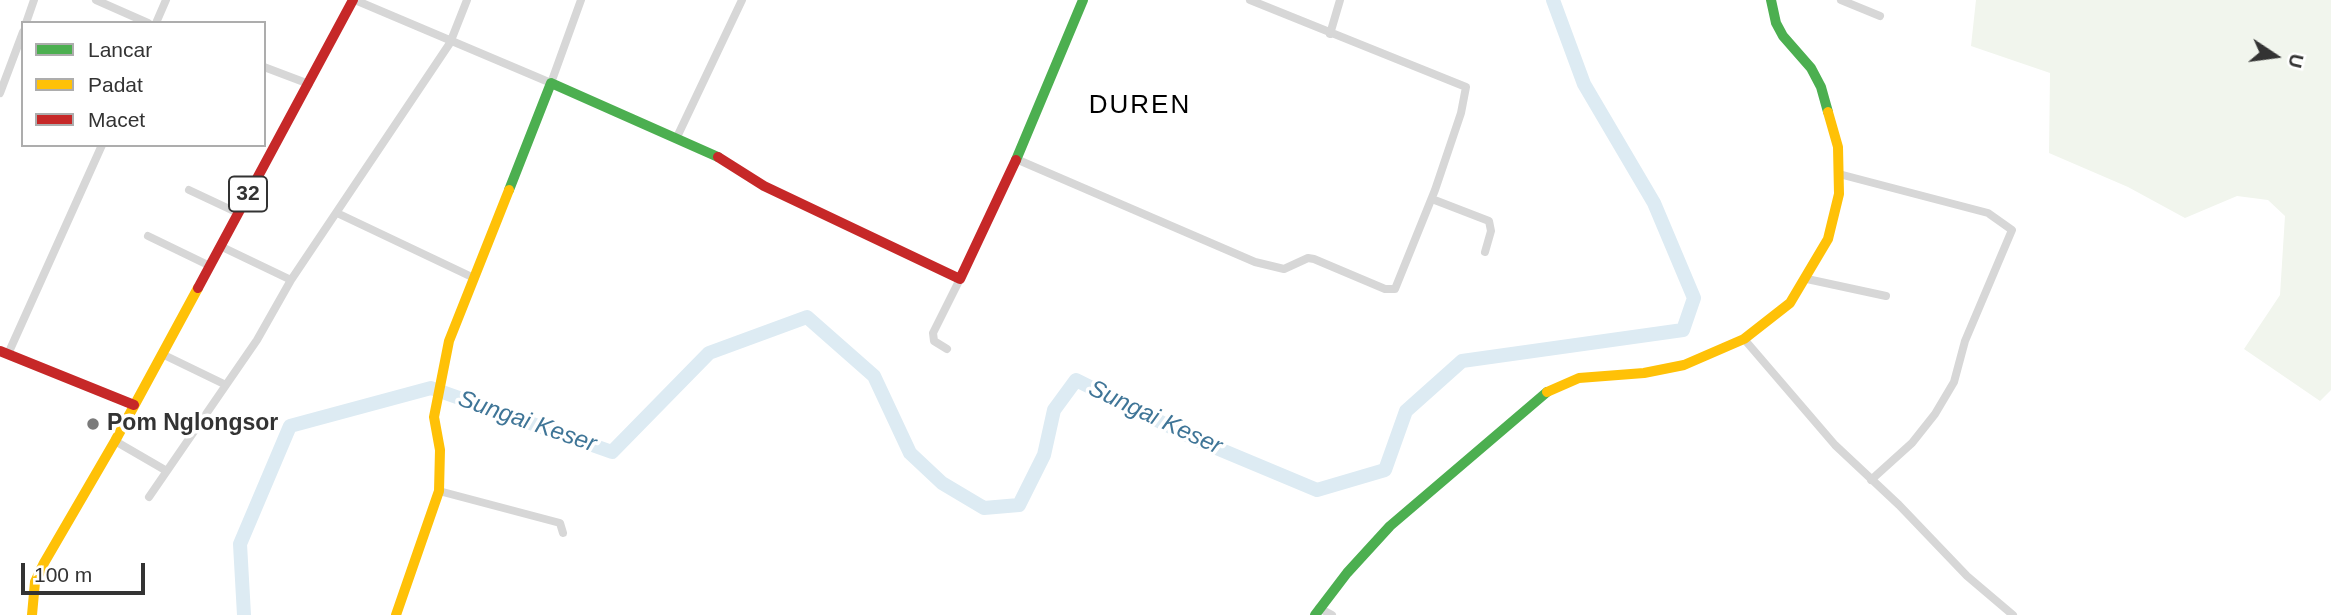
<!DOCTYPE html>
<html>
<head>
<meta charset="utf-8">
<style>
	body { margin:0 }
	#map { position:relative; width:2331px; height:615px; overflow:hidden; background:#fff; font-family:Helvetica,sans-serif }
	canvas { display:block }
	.legend { position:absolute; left:21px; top:21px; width:245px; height:126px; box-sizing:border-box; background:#fff; border:2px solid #adadad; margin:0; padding:9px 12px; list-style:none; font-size:21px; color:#333 }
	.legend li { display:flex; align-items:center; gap:14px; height:35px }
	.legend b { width:35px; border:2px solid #adadad }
	.north { position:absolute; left:2240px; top:21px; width:70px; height:70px; -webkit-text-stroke:5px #fff; paint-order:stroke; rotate:103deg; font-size:19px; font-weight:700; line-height:28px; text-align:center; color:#333 }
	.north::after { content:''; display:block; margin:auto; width:24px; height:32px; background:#333; clip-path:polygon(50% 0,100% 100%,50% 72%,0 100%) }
	.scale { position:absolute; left:21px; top:563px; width:124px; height:32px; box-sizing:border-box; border:4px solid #333; border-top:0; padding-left:9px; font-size:21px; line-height:24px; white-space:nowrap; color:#333; -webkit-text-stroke:5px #fff; paint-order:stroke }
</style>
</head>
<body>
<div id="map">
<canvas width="2331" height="615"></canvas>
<ul class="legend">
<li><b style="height:9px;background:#4caf50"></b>Lancar</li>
<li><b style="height:9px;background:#ffc107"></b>Padat</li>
<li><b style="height:9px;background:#c62828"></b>Macet</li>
</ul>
<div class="north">U</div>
<div class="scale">100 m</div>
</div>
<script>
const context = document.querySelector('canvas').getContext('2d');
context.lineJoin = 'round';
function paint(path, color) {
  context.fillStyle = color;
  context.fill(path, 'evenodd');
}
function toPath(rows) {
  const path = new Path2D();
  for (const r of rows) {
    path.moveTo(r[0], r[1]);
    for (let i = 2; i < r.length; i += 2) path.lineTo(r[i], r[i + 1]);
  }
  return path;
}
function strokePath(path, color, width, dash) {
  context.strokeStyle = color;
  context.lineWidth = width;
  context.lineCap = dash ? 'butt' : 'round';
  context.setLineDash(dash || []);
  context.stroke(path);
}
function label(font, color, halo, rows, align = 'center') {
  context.font = font + ' Helvetica,sans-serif';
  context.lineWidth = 7;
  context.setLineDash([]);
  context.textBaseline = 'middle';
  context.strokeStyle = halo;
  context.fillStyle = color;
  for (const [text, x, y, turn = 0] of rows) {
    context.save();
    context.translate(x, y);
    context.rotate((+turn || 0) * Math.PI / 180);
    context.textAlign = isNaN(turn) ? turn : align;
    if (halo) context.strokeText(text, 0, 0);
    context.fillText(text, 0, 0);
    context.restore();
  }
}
paint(toPath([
	[1976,0,2331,0,2331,390,2320,401,2244,349,2280,295,2285,216,2268,200,2237,196,2185,218,2128,187,2049,153,2050,73,1971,46]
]), '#f1f5ed');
strokePath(toPath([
	[244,615,240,544,290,426,431,388,612,452,709,353,807,317,874,376,910,453,942,483,984,508,1019,505,1044,455,1054,410,1076,380,1195,439,1317,490,1385,470,1406,411,1462,361,1683,330,1694,298,1654,203,1584,84,1553,0]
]), '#ddebf3', 14);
strokePath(toPath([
	[96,0,148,23],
	[355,0,551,83,581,0],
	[1841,0,1880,16],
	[26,23,34,0],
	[156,23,166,0],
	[1330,34,1340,0],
	[264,67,309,84],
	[0,93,23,32],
	[677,137,742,0],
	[1016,159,1255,262,1284,269,1308,258,1314,259,1385,289,1395,289,1435,190,1461,113,1466,87,1250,0],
	[1839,174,1988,213,2012,230,1965,341,1954,382,1935,414,1912,443,1871,480],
	[189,190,238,213],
	[1432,199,1489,221,1491,231,1485,252],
	[337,213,474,278],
	[148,236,210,266],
	[220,246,291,280],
	[1807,279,1886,296],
	[1744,339,1835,445,1899,505,1967,576,2013,615],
	[947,349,934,341,933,333,960,279],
	[8,354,102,145],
	[162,354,226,385,257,340,291,280,450,43,467,0],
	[115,441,165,470],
	[439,491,560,523,563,533],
	[149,497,226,385],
	[1319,608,1332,615]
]), '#d7d7d7', 8);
strokePath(toPath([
	[1771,0,1776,23,1783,36,1811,68,1821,87,1828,112],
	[1016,160,1083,0],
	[509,190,551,83,718,157],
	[1315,615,1347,573,1390,526,1547,392]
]), '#4caf50', 10);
strokePath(toPath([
	[1547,392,1579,378,1644,373,1684,365,1744,339,1790,303,1828,239,1839,194,1838,147,1828,112],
	[32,615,35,582,44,563,115,441,198,288],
	[396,615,439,491,440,450,434,417,449,341,509,190]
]), '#ffc107', 10);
strokePath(toPath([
	[718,157,764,186,960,279,1016,160],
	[198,288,353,0],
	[0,351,134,405]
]), '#c62828', 10);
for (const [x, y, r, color] of [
	[93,424,7,"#7a7a7a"]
]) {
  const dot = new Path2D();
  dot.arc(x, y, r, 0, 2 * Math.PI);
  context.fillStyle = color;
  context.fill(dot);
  strokePath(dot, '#fff', 2.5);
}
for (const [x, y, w] of [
	[248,194,38]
]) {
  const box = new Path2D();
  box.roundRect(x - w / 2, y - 17.5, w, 35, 5);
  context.fillStyle = '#fff';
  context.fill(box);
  strokePath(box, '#333', 2);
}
label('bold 21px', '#333', null, [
	["32",248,194]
]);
label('bold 23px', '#333', '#fff', [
	["Pom Nglongsor",107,424]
], 'left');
label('italic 24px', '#3f7597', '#fff', [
	["Sungai Keser",1155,418,25],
	["Sungai Keser",527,422,19]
]);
context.letterSpacing = '2px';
label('26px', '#000', '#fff', [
	["DUREN",1140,106]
]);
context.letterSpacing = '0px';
</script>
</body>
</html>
